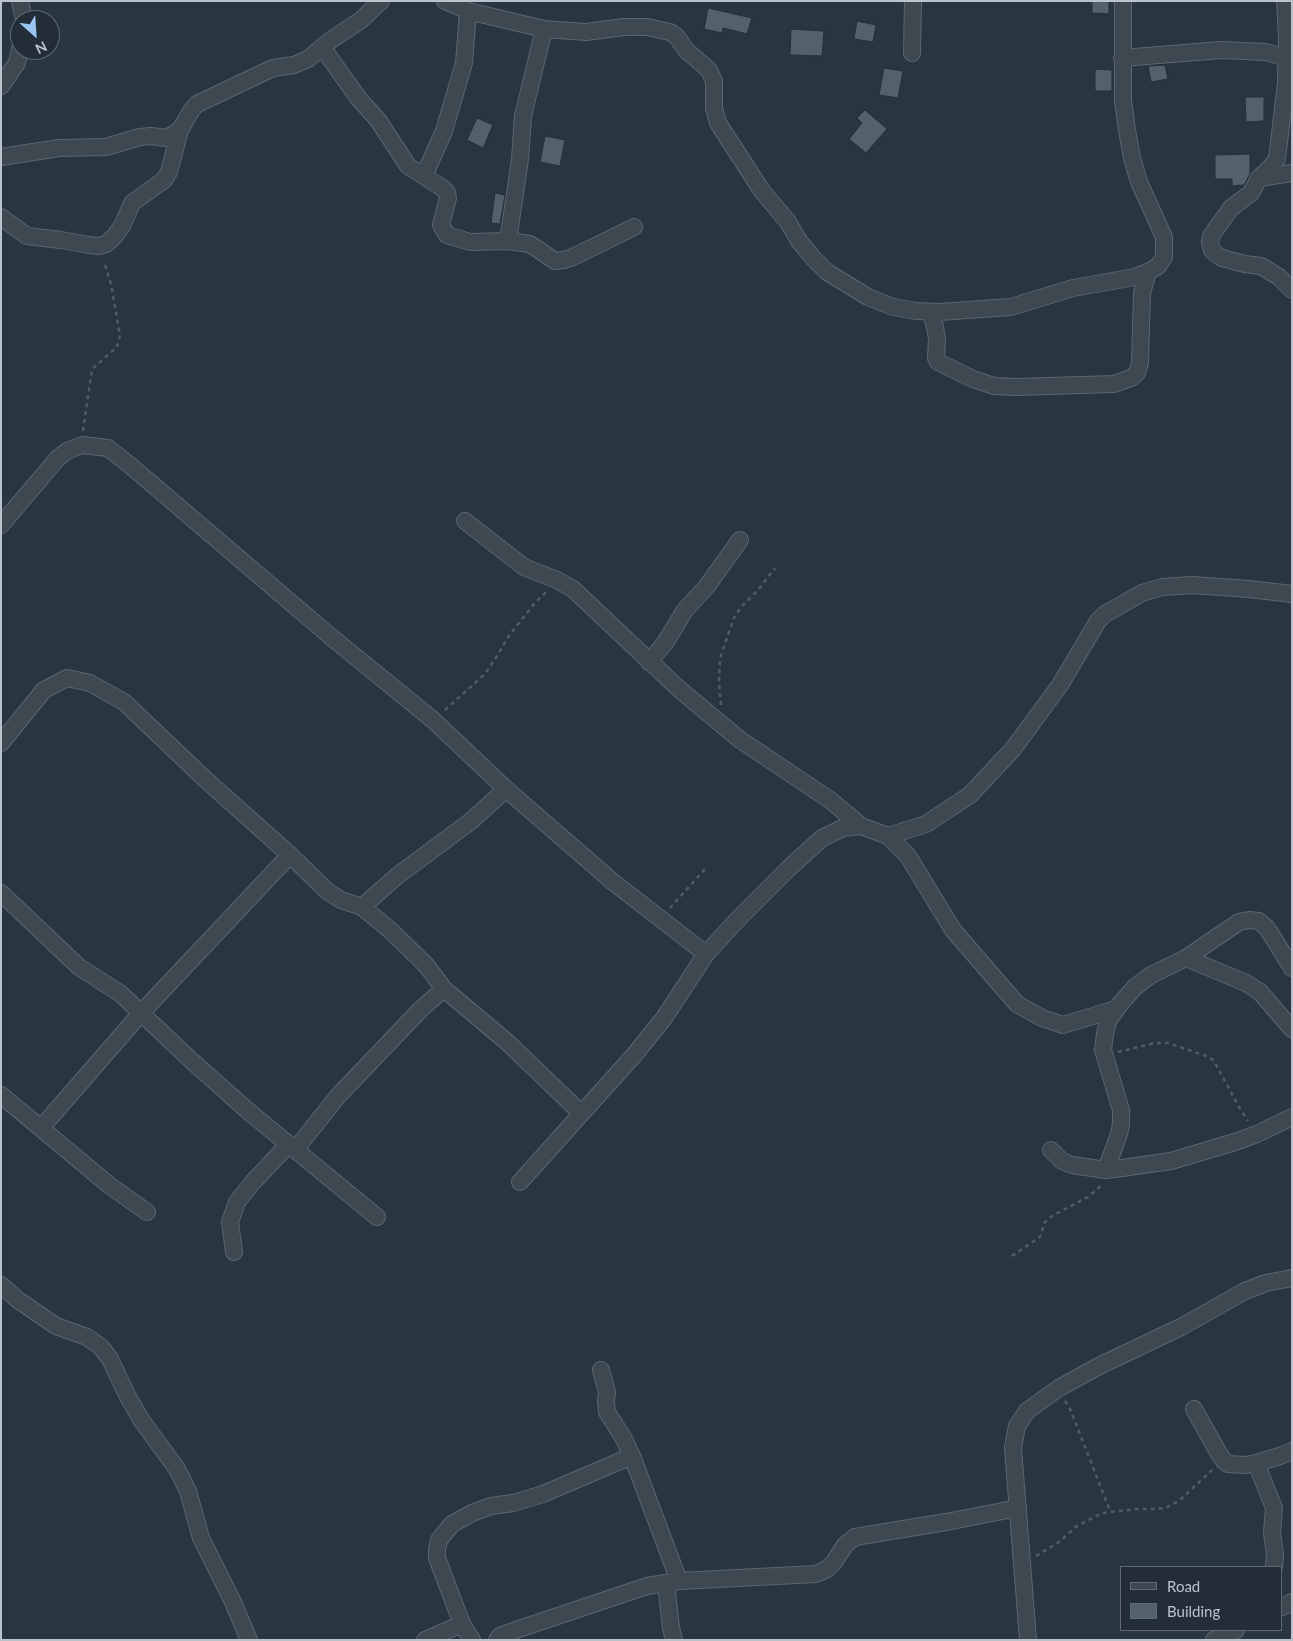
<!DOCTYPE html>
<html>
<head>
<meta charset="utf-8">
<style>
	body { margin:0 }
	#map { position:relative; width:1293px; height:1641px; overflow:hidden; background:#293642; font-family:Lato,sans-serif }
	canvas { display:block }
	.frame { position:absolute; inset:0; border:2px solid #bac3cb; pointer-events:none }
	.legend { position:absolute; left:1120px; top:1566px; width:162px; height:65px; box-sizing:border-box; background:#222d37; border:1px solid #5f6972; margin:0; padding:6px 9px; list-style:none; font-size:15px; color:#bac3cb }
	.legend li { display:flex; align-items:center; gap:10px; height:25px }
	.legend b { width:25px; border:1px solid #5f6972 }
	.north { position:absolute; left:10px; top:10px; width:50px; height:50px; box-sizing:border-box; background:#222d37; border:1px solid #5f6972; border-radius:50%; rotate:154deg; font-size:14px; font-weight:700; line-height:20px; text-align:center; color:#bac3cb }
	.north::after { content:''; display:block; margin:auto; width:18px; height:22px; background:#99c5f2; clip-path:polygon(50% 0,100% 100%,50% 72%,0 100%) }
</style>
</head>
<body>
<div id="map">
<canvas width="1293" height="1641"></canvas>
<div class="frame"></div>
<ul class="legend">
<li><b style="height:6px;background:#3d4851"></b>Road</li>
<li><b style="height:14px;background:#52616c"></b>Building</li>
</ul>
<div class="north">N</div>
</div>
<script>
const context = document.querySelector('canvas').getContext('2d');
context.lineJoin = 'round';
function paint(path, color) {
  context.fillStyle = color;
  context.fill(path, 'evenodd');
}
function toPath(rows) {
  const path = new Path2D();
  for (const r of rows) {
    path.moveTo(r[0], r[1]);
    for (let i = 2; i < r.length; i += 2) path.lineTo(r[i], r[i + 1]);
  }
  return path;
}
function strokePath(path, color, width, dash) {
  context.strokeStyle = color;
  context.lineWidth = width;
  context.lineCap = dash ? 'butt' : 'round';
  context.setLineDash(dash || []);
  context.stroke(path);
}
const building = toPath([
	[1092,1,1109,1,1109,14,1092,13,1092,1],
	[708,8,752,18,747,34,723,28,722,33,704,29,708,8],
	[857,21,876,25,873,42,854,39,857,21],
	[791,29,824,31,822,56,790,55,791,29],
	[1165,65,1168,79,1151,82,1148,66,1165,65],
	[884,68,903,71,898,98,879,95,884,68],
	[1095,69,1112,70,1112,91,1095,91,1095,69],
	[1245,97,1264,97,1264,121,1246,122,1245,97],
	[865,110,887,129,866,153,849,139,862,123,857,118,865,110],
	[477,118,493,125,483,148,467,140,477,118],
	[545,136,565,140,560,166,540,162,545,136],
	[1250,154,1250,174,1244,185,1232,186,1232,179,1215,179,1215,155,1250,154],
	[495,193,505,195,500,224,491,223,495,193]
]);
paint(building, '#52616c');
strokePath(building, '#242f39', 1);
const minor = toPath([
	[20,1,24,20],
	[445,1,468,11,544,29,586,32,624,27,647,27,670,32,676,36,687,51,709,70,714,81,714,108,718,123,762,191,788,222,799,241,814,259,827,272,868,297,893,307,916,311,939,312,1011,307,1073,288,1135,277,1148,272,1158,266,1164,257,1164,237,1139,182,1132,158,1127,130,1123,100,1123,1],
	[1285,1,1287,39,1286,83,1277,159,1271,167,1259,178,1251,193,1231,208,1211,236,1210,242,1212,250,1216,254,1222,258,1245,264,1261,266,1279,277,1292,290],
	[322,47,359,99,378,120,408,166,444,189,447,193,448,198,441,225,447,235,470,242,508,241,530,244,555,261,564,260,573,257,634,227],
	[912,53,913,1],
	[1122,58,1221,50,1266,52,1286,58],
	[1,86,17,63,20,49],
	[1,157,59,148,106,147,140,137,151,136,167,138,180,130],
	[424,176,444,131,464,63,468,11],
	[1259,178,1292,173],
	[1,217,27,236,61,240,89,245,99,246,106,244,114,237,122,226,132,203,164,180,169,172,180,130,191,111,197,104,273,68,294,65,308,59,331,40,361,20,381,1],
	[508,241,520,159,523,116,544,29],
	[931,312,935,327,937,339,936,358,938,362,973,379,994,386,1016,387,1114,384,1131,378,1137,373,1140,363,1142,293,1148,272],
	[465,521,524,567,557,580,573,589,679,689,739,739,830,800,861,826],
	[1,525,58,458,67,451,82,445,108,448,132,467,330,636,433,720,506,789,613,882,706,954],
	[649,662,665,643,685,610,707,586,740,540],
	[1,743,44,690,67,678,90,683,124,702,206,780,290,855,327,891,341,900,362,907,390,930,426,965,444,989,507,1042,581,1113],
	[888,836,908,856,953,930,1017,1004,1042,1018,1063,1025,1116,1009],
	[1,893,79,967,121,994,194,1063,248,1111,377,1217],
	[362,907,397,876,471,821,506,789],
	[1186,958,1246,983,1260,992,1292,1029],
	[1,1095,109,1185,147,1212],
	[41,1128,141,1013,290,855],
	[295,1150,338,1096,421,1009,444,989],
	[1051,1150,1062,1161,1072,1165,1106,1170,1122,1168,1171,1161,1235,1142,1257,1134,1292,1117],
	[1106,1170,1119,1134,1121,1124,1121,1110,1103,1050,1105,1034,1108,1021,1120,1004,1135,987,1151,975,1186,958,1239,922,1249,920,1259,921,1267,928,1292,968],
	[520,1182,635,1054,664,1018,706,954,739,918,789,868,822,838,843,828,861,826,888,836,926,824,970,795,1013,749,1060,685,1098,621,1105,614,1142,593,1162,587,1192,585,1249,589,1292,594],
	[234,1252,230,1222,237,1202,253,1182,288,1145],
	[1,1285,18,1300,56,1326,87,1337,101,1347,110,1359,128,1397,142,1421,177,1469,188,1491,201,1538,233,1602,249,1640],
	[601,1370,607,1392,606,1401,607,1412,624,1439,632,1456,679,1581],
	[1194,1409,1218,1452,1224,1461,1228,1464,1245,1465,1256,1463,1280,1456,1292,1451],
	[1256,1463,1274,1508,1272,1533,1275,1554,1274,1567],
	[666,1583,671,1628,674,1640],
	[1282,1607,1292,1602],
	[425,1640,462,1624],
	[472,1640,462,1624,437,1558,437,1549,439,1540,452,1524,472,1513,491,1506,513,1503,543,1494,632,1456],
	[497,1640,500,1636,513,1631,647,1586,679,1581,816,1574,827,1569,834,1562,845,1545,855,1537,946,1522,1018,1508],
	[1028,1640,1013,1448,1017,1426,1027,1411,1059,1388,1099,1366,1181,1327,1245,1291,1266,1283,1292,1278],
	[1214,1640,1236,1630]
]);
strokePath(minor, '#5b666f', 18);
strokePath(toPath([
	[83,431,92,369,117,347,120,336,111,284,104,261],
	[721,705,719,682,720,658,734,618,741,607,758,590,775,568],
	[445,710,485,674,499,653,508,637,533,605,546,592],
	[670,908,706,868],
	[1118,1052,1155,1043,1168,1043,1209,1057,1214,1061,1239,1107,1248,1121],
	[1012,1256,1040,1237,1045,1222,1052,1216,1088,1197,1102,1185],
	[1065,1401,1071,1411,1110,1511],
	[1036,1556,1059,1542,1077,1526,1102,1513,1137,1509,1153,1509,1165,1508,1179,1501,1212,1470]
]), '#4b6061', 2.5, [4, 4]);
strokePath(minor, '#3d4851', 16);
</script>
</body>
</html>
